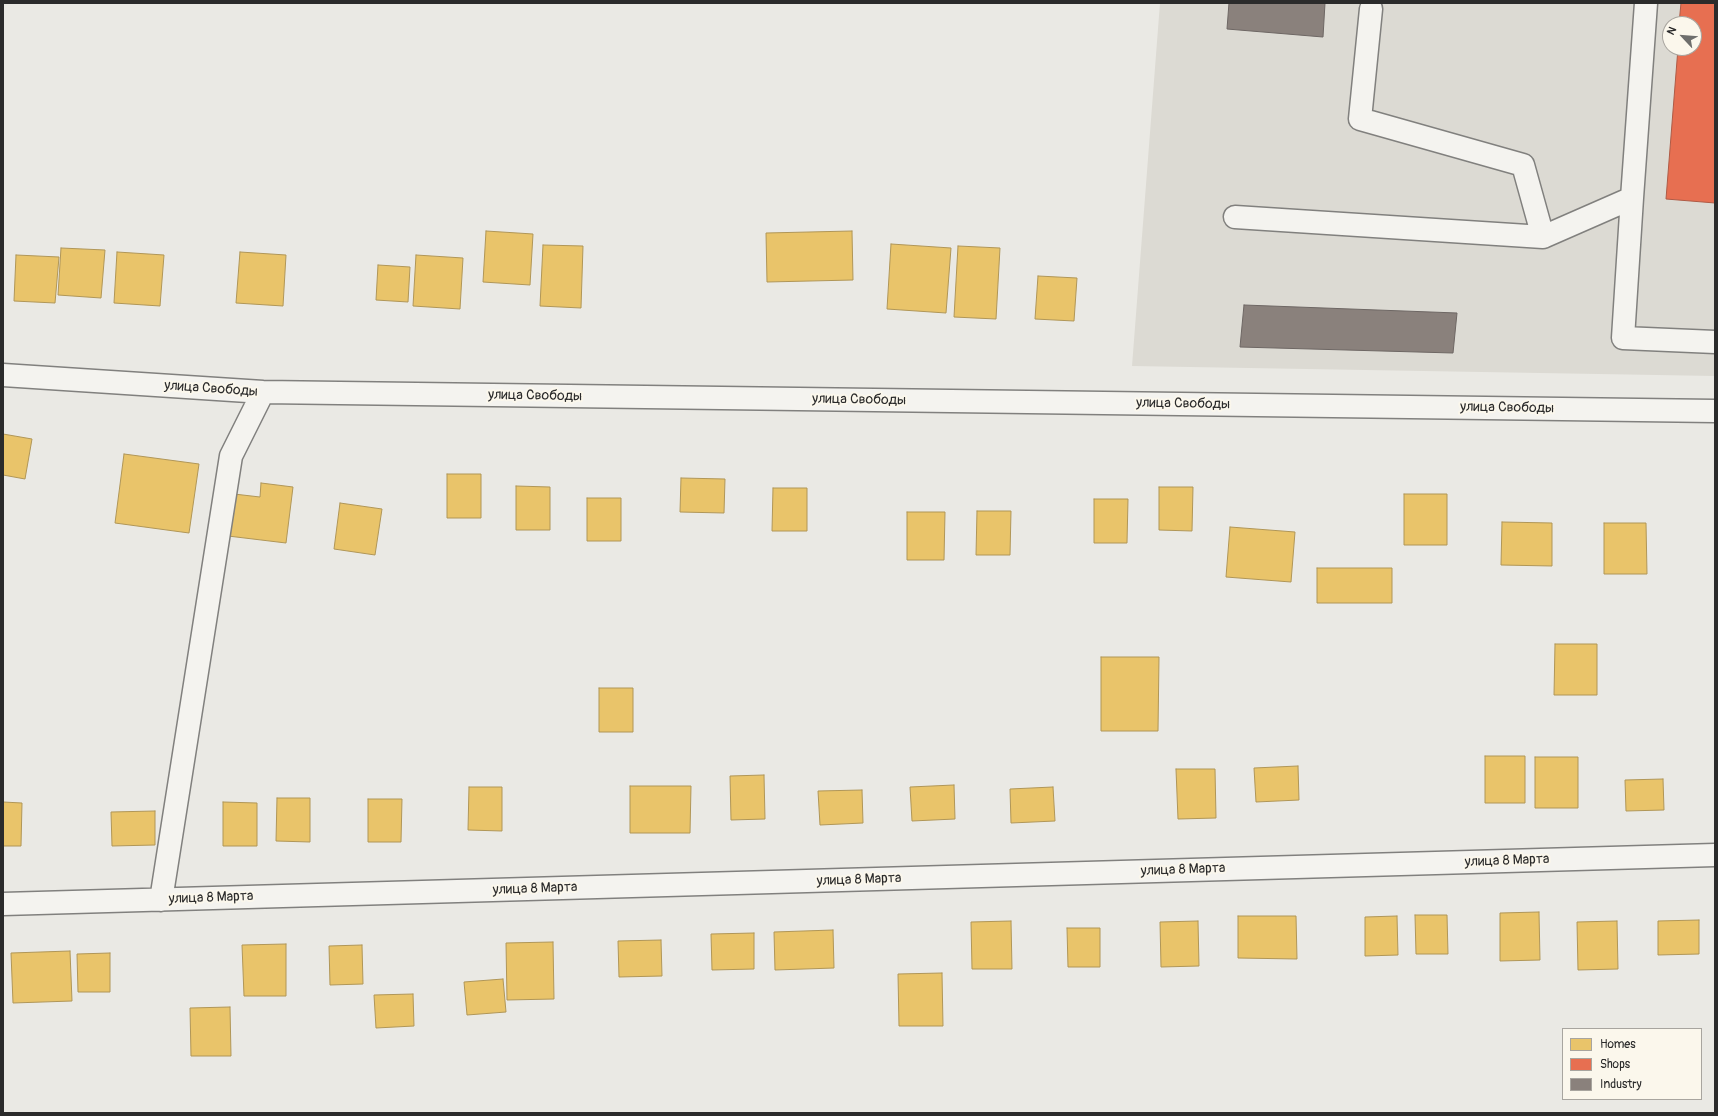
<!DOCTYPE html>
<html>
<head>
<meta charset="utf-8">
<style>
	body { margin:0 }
	#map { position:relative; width:1718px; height:1116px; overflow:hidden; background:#eae9e4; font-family:Pangolin,sans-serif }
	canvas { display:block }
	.frame { position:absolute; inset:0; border:4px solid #2b2b2b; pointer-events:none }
	.legend { position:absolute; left:1562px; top:1028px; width:140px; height:72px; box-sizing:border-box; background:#fbf7ec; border:1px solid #a8a59f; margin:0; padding:5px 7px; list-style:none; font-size:12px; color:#2b2b2b }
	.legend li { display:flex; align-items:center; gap:8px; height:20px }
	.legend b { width:20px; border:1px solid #a8a59f }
	.north { position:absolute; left:1662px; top:16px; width:40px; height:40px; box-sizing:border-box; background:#fbf7ec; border:1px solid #a8a59f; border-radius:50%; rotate:296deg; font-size:11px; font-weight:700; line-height:16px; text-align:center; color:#2b2b2b }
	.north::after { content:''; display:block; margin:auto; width:14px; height:18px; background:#6e6e6c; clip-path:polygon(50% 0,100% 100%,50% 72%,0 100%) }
</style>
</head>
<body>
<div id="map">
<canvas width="1718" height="1116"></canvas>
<div class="frame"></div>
<ul class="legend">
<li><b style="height:11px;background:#e9c46a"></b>Homes</li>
<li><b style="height:11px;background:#e76f51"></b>Shops</li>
<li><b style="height:11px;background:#8a817c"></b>Industry</li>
</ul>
<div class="north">N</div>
</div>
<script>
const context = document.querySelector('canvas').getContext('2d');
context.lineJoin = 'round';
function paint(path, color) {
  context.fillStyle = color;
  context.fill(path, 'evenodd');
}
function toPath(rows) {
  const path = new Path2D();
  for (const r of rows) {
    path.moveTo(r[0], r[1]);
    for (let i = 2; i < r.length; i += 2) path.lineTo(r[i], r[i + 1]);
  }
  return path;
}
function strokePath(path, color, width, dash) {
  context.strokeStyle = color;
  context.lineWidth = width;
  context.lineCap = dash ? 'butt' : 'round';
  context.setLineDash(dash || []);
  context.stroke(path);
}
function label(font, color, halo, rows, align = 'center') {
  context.font = font + ' Pangolin,sans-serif';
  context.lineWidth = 4;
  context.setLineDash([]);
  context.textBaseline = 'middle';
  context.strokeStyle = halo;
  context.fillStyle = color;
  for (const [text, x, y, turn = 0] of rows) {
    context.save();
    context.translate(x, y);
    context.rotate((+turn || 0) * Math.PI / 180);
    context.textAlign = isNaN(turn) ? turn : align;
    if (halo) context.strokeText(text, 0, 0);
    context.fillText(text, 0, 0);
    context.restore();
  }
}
paint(toPath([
	[1160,3,1715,3,1715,376,1132,366],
	[1670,24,1694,24,1694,48,1670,48]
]), '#dcdad3');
const homes = toPath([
	[486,231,533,234,530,285,483,282,486,231],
	[852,231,853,280,767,282,766,233,852,231],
	[891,244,951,248,946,313,887,309,891,244],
	[543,245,583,246,581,308,540,306,543,245],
	[958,246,1000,248,996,319,954,317,958,246],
	[61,248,105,250,101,298,58,295,61,248],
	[117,252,164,255,160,306,114,303,117,252],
	[240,252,286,255,283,306,236,303,240,252],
	[16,255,59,257,55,303,14,301,16,255],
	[416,255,463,258,460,309,413,306,416,255],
	[378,265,410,267,408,302,376,300,378,265],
	[1038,276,1077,278,1074,321,1035,319,1038,276],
	[3,434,32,439,25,479,3,475,3,434],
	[124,454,199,464,189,533,115,523,124,454],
	[447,474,481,474,481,518,447,518,447,474],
	[681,478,725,479,724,513,680,512,681,478],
	[261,483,293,487,286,543,228,536,234,494,260,497,261,483],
	[516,486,550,487,550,530,516,530,516,486],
	[1159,487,1193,487,1192,531,1159,530,1159,487],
	[773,488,807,488,807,531,772,531,773,488],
	[1404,494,1447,494,1447,545,1404,545,1404,494],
	[587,498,621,498,621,541,587,541,587,498],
	[1094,499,1128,499,1127,543,1094,543,1094,499],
	[340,503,382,509,375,555,334,549,340,503],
	[977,511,1011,511,1010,555,976,555,977,511],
	[907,512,945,512,944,560,907,560,907,512],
	[1502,522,1552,523,1552,566,1501,565,1502,522],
	[1604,523,1646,523,1647,574,1604,574,1604,523],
	[1230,527,1295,532,1291,582,1226,577,1230,527],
	[1317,568,1392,568,1392,603,1317,603,1317,568],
	[1555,644,1597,644,1597,695,1554,695,1555,644],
	[1101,657,1159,657,1158,731,1101,731,1101,657],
	[599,688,633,688,633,732,599,732,599,688],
	[1485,756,1525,756,1525,803,1485,803,1485,756],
	[1535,757,1578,757,1578,808,1535,808,1535,757],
	[1298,766,1299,800,1256,802,1254,768,1298,766],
	[1176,769,1215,769,1216,818,1178,819,1176,769],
	[764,775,765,819,731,820,730,776,764,775],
	[1663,779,1664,810,1626,811,1625,780,1663,779],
	[954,785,955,819,912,821,910,787,954,785],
	[630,786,691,786,690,833,630,833,630,786],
	[469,787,502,787,502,831,468,830,469,787],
	[1053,787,1055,821,1011,823,1010,789,1053,787],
	[862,790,863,823,820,825,818,791,862,790],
	[277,798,310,798,310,842,276,841,277,798],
	[368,799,402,799,401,842,368,842,368,799],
	[3,802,22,803,21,846,3,846,3,802],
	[223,802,257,803,257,846,223,846,223,802],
	[155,811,155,845,112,846,111,812,155,811],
	[1539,912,1540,960,1500,961,1500,913,1539,912],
	[1415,915,1447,915,1448,954,1416,954,1415,915],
	[1238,916,1296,916,1297,959,1238,958,1238,916],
	[1397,916,1398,955,1365,956,1365,917,1397,916],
	[1699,920,1699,954,1658,955,1658,921,1699,920],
	[1011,921,1012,969,972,969,971,922,1011,921],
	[1198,921,1199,966,1161,967,1160,922,1198,921],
	[1617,921,1618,969,1578,970,1577,922,1617,921],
	[1067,928,1100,928,1100,967,1068,967,1067,928],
	[833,930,834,968,775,970,774,932,833,930],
	[754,933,754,969,712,970,711,934,754,933],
	[661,940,662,976,619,977,618,941,661,940],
	[553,942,554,999,507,1000,506,943,553,942],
	[286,944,286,996,244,996,242,945,286,944],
	[362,945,363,984,330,985,329,946,362,945],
	[70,951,72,1001,13,1003,11,953,70,951],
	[110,953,110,992,78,992,77,954,110,953],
	[942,973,943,1026,899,1026,898,974,942,973],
	[503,979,506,1012,467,1015,464,982,503,979],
	[413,994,414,1026,376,1028,374,995,413,994],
	[230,1007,231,1056,191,1056,190,1008,230,1007]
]);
paint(homes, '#e9c46a');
strokePath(homes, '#b09657', 1);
const shops = toPath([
	[1681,3,1715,3,1715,203,1666,199,1678,48,1694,48,1694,24,1679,24,1681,3]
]);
paint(shops, '#e76f51');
strokePath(shops, '#af5b46', 1);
const industry = toPath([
	[1229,3,1325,3,1323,37,1227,29,1229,3],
	[1244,305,1457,313,1453,353,1240,347,1244,305]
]);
paint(industry, '#8a817c');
strokePath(industry, '#6e6764', 1);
const minor = toPath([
	[1371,9,1360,119,1523,165,1543,237],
	[1632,198,1623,338,1715,342],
	[1235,217,1543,237,1632,198,1646,3],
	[3,375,263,392,1715,411],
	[161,900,231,456,263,392],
	[3,904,1715,855]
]);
strokePath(minor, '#81807e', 25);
strokePath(minor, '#f4f3ef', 22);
label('14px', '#2b2b2b', '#fbf7ec', [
	["улица Свободы",211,389,4],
	["улица Свободы",535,396,1],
	["улица Свободы",859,400,1],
	["улица Свободы",1183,404,1],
	["улица Свободы",1507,408,1],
	["улица 8 Марта",1507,861,-2],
	["улица 8 Марта",1183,870,-2],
	["улица 8 Марта",859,880,-2],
	["улица 8 Марта",535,889,-2],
	["улица 8 Марта",211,898,-2]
]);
</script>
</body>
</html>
